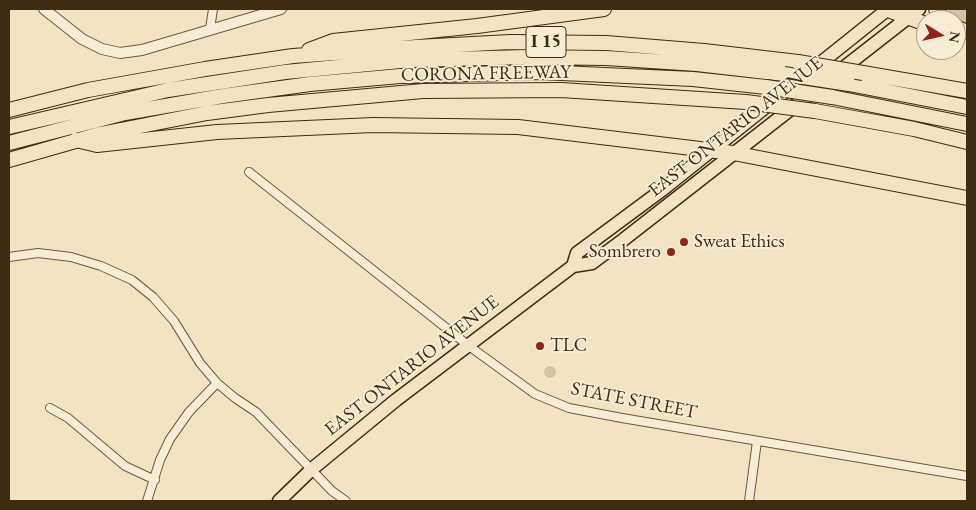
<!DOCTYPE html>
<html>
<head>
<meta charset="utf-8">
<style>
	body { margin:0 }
	#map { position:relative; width:976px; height:510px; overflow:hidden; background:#f2e4c0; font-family:"EB Garamond",serif }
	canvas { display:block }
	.frame { position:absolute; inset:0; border:10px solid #3e2c12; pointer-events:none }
	.north { position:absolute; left:916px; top:10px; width:50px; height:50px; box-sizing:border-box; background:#f7edd6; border:1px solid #ada088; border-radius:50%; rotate:99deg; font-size:14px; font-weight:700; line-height:20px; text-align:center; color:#3e2c12 }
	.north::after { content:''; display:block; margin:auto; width:18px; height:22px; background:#8f2418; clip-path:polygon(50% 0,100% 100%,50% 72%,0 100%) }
</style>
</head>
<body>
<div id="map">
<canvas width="976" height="510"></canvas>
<div class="frame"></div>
<div class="north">N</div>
</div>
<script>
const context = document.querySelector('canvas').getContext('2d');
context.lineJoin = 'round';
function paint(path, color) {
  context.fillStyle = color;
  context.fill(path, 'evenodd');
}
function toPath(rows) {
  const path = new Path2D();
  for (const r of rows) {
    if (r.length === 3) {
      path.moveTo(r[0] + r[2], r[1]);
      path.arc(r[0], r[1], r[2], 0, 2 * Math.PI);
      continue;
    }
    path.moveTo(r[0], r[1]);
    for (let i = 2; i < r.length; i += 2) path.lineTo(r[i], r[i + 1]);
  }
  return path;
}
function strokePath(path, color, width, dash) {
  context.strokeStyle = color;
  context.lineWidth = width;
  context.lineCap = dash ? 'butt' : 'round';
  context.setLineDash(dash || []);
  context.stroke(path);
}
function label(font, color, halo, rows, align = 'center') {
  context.font = font + ' "EB Garamond",serif';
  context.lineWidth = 4;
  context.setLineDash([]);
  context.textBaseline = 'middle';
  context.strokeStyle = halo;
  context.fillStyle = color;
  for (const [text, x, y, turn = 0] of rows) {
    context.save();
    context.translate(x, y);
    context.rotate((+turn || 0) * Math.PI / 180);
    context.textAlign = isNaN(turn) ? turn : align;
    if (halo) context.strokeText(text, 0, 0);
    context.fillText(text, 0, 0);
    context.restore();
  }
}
paint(toPath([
	[947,9,967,9,967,25,954,20],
	[550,372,6]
]), '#d3c5a2');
const minor = toPath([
	[210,29,213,9],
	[249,172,469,346,535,394,569,408,622,418,967,476],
	[9,257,38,253,71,257,101,266,132,280,153,297,174,321,200,363,217,383,235,398,256,412,332,491,346,501],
	[50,408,68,418,125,466,155,480],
	[147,501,160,460,170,439,189,412,217,383],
	[749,501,757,441]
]);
const tertiary = toPath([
	[44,9,82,39,102,49,120,53,142,50,281,9]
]);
const primary = toPath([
	[573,266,577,253,662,190,888,9],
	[279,501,312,469,396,400,573,266,592,263,623,240,919,9]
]);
const motorway = toPath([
	[885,9,926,24],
	[936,9,943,20],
	[956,27,967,32],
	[309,50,333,41,477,26,604,9],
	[863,73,967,91],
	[849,84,967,107],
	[832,97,967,124],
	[9,110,88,90,205,69,293,56,416,47,510,42,606,43,704,51,798,62],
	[815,111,914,129,967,142],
	[9,127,168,90,285,72,411,60,528,57,606,58,697,64,784,74],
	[76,140,97,145,217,132,373,125,518,127,733,153,967,198],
	[9,143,125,113,223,96,310,84,400,76,539,72,693,79,766,87],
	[9,160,100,134,207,113,268,105,423,91,561,90,746,102]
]);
strokePath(minor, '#6b5a3e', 10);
strokePath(tertiary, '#6b5a3e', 12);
strokePath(primary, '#3e2c12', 15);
strokePath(motorway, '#3e2c12', 16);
strokePath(minor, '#f7edd6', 8);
strokePath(tertiary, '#f7edd6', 10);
strokePath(primary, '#f2e4c0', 12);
strokePath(motorway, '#f2e4c0', 14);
const motorwayBridge = toPath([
	[798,62,863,73],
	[784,74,849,84],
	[766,87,832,97],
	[746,102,815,111]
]);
strokePath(motorwayBridge, '#3e2c12', 16, []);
strokePath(motorwayBridge, '#f2e4c0', 14);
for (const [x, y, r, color] of [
	[684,242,5,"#8f2418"],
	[671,252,5,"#8f2418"],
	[540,346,5,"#8f2418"]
]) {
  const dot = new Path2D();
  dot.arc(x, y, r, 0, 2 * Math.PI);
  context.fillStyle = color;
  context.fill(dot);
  strokePath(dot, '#f7edd6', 2);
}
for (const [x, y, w] of [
	[546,42,40]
]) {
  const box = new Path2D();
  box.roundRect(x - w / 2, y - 15.5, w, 31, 4);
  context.fillStyle = '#f7edd6';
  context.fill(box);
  strokePath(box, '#3e2c12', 1);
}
label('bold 18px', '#3e2c12', null, [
	["I 15",546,42]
]);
label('19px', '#3e2c12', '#f7edd6', [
	["CORONA FREEWAY",486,74,-1],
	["EAST ONTARIO AVENUE",736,127,-38],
	["EAST ONTARIO AVENUE",412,366,-38],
	["STATE STREET",634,401,11]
]);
label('19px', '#3e2c12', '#f7edd6', [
	["Sweat Ethics",694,242],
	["Sombrero",661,252,"right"],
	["TLC",550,346]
], 'left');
</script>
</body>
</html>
